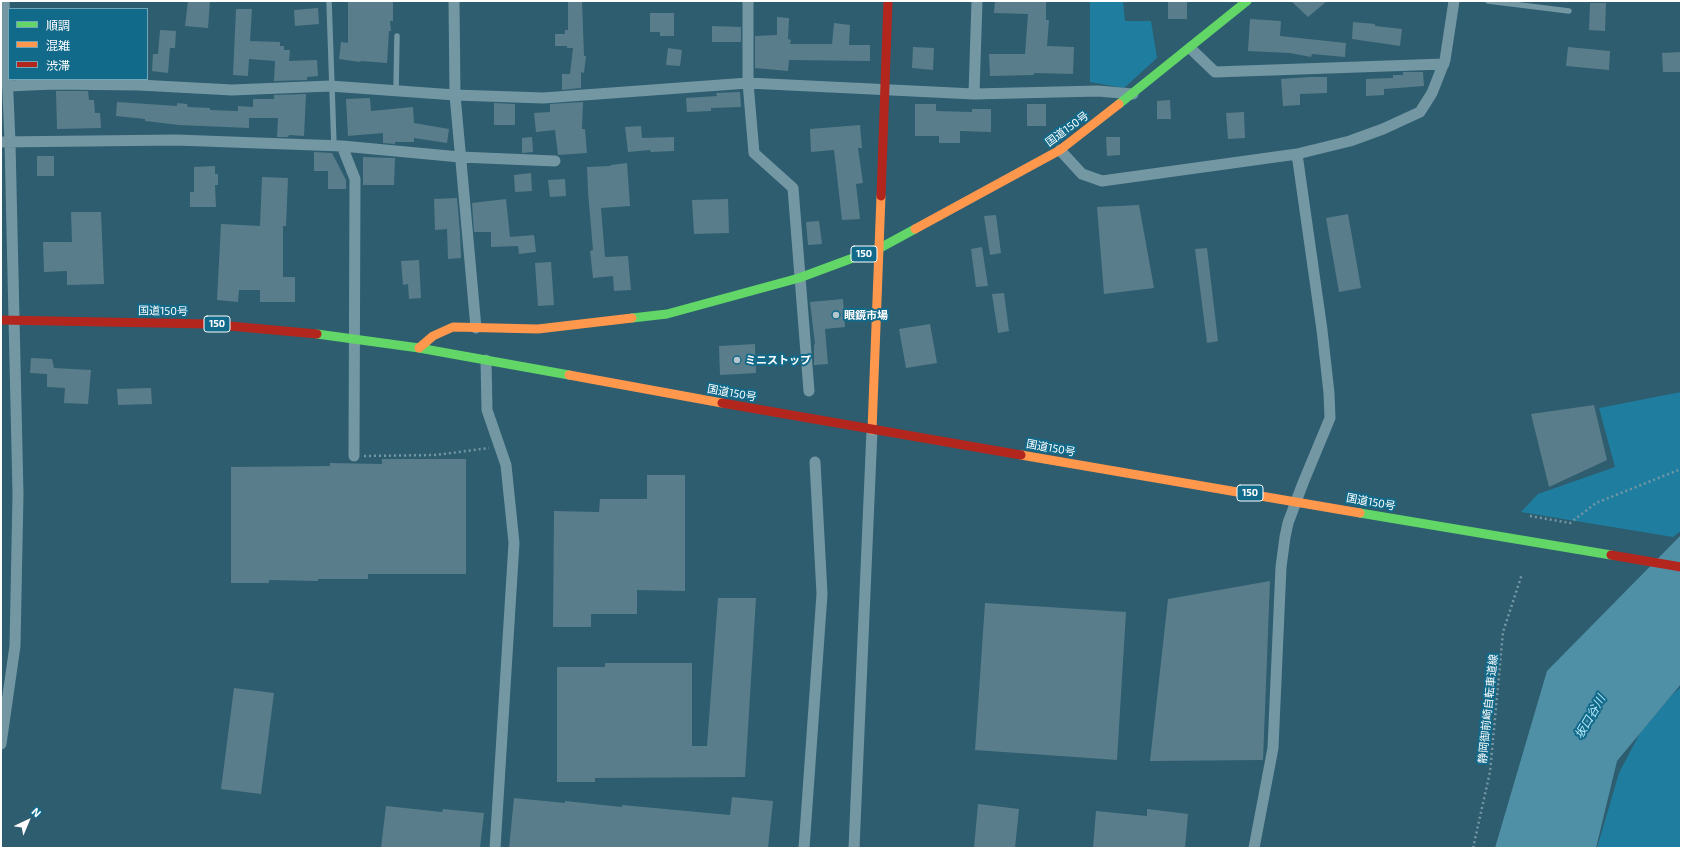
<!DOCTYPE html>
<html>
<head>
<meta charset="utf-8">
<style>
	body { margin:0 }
	#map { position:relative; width:1682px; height:849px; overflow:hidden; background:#2d5d6f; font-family:"Exo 2","Noto Sans JP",sans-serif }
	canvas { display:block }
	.frame { position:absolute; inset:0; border:2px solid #fff; pointer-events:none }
	.legend { position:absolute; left:8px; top:8px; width:140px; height:72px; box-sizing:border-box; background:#126a8a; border:1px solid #71a6b9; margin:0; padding:5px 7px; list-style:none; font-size:12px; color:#fff }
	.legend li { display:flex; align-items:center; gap:8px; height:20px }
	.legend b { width:20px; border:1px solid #71a6b9 }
	.north { position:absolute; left:8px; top:801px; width:40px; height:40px; -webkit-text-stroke:3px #126a8a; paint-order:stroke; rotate:44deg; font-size:11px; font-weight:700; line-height:16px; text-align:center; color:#fff }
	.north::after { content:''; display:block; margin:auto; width:14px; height:18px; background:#fff; clip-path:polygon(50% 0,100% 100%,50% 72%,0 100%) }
</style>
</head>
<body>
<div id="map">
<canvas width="1682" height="849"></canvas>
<div class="frame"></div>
<ul class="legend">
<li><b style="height:5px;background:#63d668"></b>順調</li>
<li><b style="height:5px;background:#ff974d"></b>混雑</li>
<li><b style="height:5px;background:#b3261e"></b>渋滞</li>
</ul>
<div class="north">N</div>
</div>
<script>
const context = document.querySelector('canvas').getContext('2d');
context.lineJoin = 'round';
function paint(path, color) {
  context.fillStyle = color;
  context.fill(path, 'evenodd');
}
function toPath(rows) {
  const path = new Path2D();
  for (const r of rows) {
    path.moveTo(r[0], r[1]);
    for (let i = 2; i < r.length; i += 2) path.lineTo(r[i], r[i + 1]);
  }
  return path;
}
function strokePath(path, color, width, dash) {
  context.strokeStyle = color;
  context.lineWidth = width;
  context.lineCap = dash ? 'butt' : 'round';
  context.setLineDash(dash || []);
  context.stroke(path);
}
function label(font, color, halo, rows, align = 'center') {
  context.font = font + ' "Exo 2","Noto Sans JP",sans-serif';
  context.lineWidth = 4;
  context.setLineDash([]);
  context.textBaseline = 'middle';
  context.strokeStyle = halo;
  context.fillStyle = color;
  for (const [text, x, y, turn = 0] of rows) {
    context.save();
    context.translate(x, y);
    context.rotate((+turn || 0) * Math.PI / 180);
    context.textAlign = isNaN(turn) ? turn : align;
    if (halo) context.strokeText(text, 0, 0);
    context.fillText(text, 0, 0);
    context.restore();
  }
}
paint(toPath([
	[1090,1,1123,1,1125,21,1151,21,1157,58,1124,88,1090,82],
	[1681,392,1681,531,1673,537,1521,512,1538,494,1615,467,1599,408],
	[1681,687,1681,848,1597,848,1619,773,1640,733,1672,695]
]), '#1f7e9f');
paint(toPath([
	[1681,535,1681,684,1617,761,1596,848,1495,848,1547,671]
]), '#5090a7');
paint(toPath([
	[188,1,210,1,208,28,185,26],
	[348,1,393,1,393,21,390,21,391,31,389,31,387,63,361,61,360,62,339,59,341,42,348,43],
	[568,1,582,1,584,56,586,56,584,73,581,72,581,88,562,90,562,74,570,74,573,48,567,48,567,46,555,46,555,34,565,34,565,30,568,30],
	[995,1,1046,1,1046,20,1049,20,1047,46,1074,47,1073,74,1034,73,1034,75,990,76,989,54,1025,54,1028,14,994,13],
	[1168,1,1187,1,1187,19,1168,19],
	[1291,1,1327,1,1308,17],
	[1590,3,1606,3,1605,31,1589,30],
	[318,8,319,24,295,26,294,10],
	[236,9,252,9,250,41,280,42,280,46,284,46,284,50,290,50,289,61,317,60,318,76,307,77,307,80,274,81,275,61,249,59,248,76,233,75],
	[650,13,674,13,674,36,660,36,660,32,650,32],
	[777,17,789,18,788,39,791,40,790,44,832,44,834,23,850,25,849,45,870,45,870,61,789,60,788,71,755,68,755,36,777,35],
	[1250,19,1281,21,1280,36,1346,43,1345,57,1312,54,1311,57,1290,53,1248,51],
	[1353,22,1375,24,1375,26,1402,29,1400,46,1352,39],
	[712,26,741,27,741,42,712,42],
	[160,30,176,31,175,48,170,48,168,73,152,71,153,54,158,54],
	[913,47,934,48,933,70,912,68],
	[1568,47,1610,51,1609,70,1566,66],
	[668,48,682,50,680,66,666,65],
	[1681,52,1681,72,1663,72,1662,53],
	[1403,72,1423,72,1424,86,1384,89,1384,95,1366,96,1366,79,1393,78,1393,75,1403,75],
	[1309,77,1327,77,1327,93,1300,94,1300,105,1283,106,1281,79],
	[56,91,88,91,89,100,94,100,95,113,100,113,101,128,57,129],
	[740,92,741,107,711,108,711,111,687,112,686,98,717,96,716,93],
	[306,94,304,136,289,135,288,137,277,137,278,118,249,118,249,128,179,125,145,121,145,119,116,116,117,102,177,106,177,103,187,104,188,107,210,108,210,110,238,111,238,106,253,107,253,99,274,99,274,95],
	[370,98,371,111,413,107,414,123,449,129,447,143,414,138,414,142,395,142,395,144,383,143,383,133,348,136,346,99],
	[1170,100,1171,119,1157,119,1157,101],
	[583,102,582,129,585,129,587,153,558,155,555,130,536,132,534,113,550,112,550,104],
	[494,103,515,104,515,125,494,125],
	[915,104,936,104,936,111,972,112,972,109,991,109,991,132,960,131,960,143,939,143,939,136,915,136],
	[1027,104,1046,104,1046,126,1027,126],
	[1244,112,1245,138,1228,139,1226,113],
	[860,125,862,148,858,148,863,183,856,184,860,219,842,220,834,150,811,152,810,129],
	[641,126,642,138,674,137,674,151,651,152,650,150,628,152,625,127],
	[532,137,533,152,522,153,522,138],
	[1106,137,1120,137,1120,155,1107,156],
	[314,152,332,153,346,180,346,189,328,189,328,171,314,171],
	[37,156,54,156,54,176,37,176],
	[363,157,395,158,394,185,363,185],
	[627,163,630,206,601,208,605,257,628,256,631,290,614,291,613,276,593,278,590,251,593,250,588,192,587,167,611,166,611,165],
	[215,166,215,174,218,174,218,185,215,185,216,207,190,207,190,192,194,192,194,167],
	[531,173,532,191,515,192,514,175],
	[262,177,288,178,286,226,283,226,283,277,295,277,295,302,260,302,260,290,239,290,238,302,217,300,221,224,260,226],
	[565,179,566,196,550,197,548,180],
	[457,198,460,233,461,258,448,259,447,229,435,230,434,199],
	[506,199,510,237,534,235,536,252,519,254,518,246,491,247,491,232,474,232,472,203],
	[728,199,729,233,694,234,692,200],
	[1139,205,1154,288,1104,294,1097,207],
	[71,212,101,212,104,284,67,285,67,271,44,272,43,242,72,242],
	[1348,214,1361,288,1339,292,1326,218],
	[996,215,1001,253,990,255,984,216],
	[819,221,822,244,808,245,806,222],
	[982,247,988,286,976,287,971,249],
	[1207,248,1218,341,1207,343,1195,249],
	[419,260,421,298,409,299,408,284,403,285,401,261],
	[551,262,554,305,538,306,535,263],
	[1004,293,1009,331,998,333,992,294],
	[843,299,845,327,825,329,828,364,814,365,814,345,815,344,810,302],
	[930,324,937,363,906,368,899,329],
	[755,344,756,373,720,375,719,346],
	[31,358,52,359,54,368,91,370,88,404,64,403,65,388,47,387,47,374,30,373],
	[151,388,152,404,118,405,117,389],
	[1594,405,1607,460,1549,487,1531,414],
	[382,459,466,459,466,574,368,574,368,579,318,579,318,581,269,580,269,583,231,583,231,467,330,466,330,463,382,464],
	[647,475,685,475,685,591,637,590,637,614,591,614,591,627,553,627,554,511,599,512,600,499,647,499],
	[1270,581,1263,760,1150,761,1168,599],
	[718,598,756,598,745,777,595,778,595,782,557,782,557,667,605,667,605,663,692,663,692,746,707,746],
	[985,603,1126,612,1117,760,975,750],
	[234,688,274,693,261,794,221,789],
	[732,797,773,801,768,848,509,848,514,798,565,803,565,801,622,807,622,805,730,815],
	[978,804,1019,809,1015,848,974,848],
	[386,806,442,812,443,809,484,813,480,848,381,848],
	[1147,809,1188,814,1185,848,1093,848,1096,811,1147,816]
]), '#5a7d8b');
strokePath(toPath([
	[364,456,436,455,489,448],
	[1530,516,1570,523,1596,503,1681,469],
	[1473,848,1490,772,1503,632,1522,574]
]), '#7497a4', 2.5, [2, 3]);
strokePath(toPath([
	[329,1,334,146],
	[1488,1,1569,11],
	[396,91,397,36]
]), '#7497a4', 5.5);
strokePath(toPath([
	[454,1,455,95,476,328],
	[748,1,748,83,754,153,793,188,809,391],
	[1190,48,1215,72,1444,64],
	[7,86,54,84,139,85,232,90,330,86,455,95,543,98,748,83,974,94,1098,91,1133,94],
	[974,94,977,1],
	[1,142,176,140,342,146,460,157,555,161],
	[342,146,355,179,354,456],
	[1060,150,1082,174,1102,181,1297,154,1350,141,1383,129,1420,112,1432,93,1445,60,1454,1],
	[486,360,487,410,506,465,514,543,495,848],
	[1,744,15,646,18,494,10,142,4,1],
	[804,848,822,594,815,462],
	[854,848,872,430],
	[1254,848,1273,748,1281,567,1285,537,1288,523,1303,483,1330,418,1329,393,1322,330,1297,154]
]), '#7497a4', 11);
strokePath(toPath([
	[1119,104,1247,1],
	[632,318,667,314,799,278,880,248,915,229],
	[317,334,419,348,569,375],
	[1360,513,1611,555]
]), '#63d668', 9);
strokePath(toPath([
	[915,229,1060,150,1119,104],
	[419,348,433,336,453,327,538,329,632,318],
	[569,375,722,403],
	[872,430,881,196],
	[1021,455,1360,513]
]), '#ff974d', 9);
strokePath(toPath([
	[881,196,888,1],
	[1,320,208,324,317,334],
	[722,403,1021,455],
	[1611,555,1681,567]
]), '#b3261e', 9);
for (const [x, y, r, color] of [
	[836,315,4,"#b6c6cd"],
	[737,360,4,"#b6c6cd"]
]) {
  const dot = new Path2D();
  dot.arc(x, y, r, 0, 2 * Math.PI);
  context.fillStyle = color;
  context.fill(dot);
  strokePath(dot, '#126a8a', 1.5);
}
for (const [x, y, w] of [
	[864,254,26],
	[217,324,26],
	[1250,493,26]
]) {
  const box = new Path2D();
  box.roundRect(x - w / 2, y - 8, w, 16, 3);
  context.fillStyle = '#126a8a';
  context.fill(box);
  strokePath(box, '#fff', 1);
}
label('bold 10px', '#fff', null, [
	["150",864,254],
	["150",217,324],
	["150",1250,493]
]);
label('11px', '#fff', '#126a8a', [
	["国道150号",1067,129,-36],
	["国道150号",163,311,1],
	["国道150号",732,393,10],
	["国道150号",1051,448,10],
	["国道150号",1371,502,10],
	["静岡御前崎自転車道線",1488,709,-84]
]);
label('bold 11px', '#fff', '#126a8a', [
	["眼鏡市場",844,315],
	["ミニストップ",745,360]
], 'left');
label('italic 12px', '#b2e7f9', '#126a8a', [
	["坂口谷川",1590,717,-60]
]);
</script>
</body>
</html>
